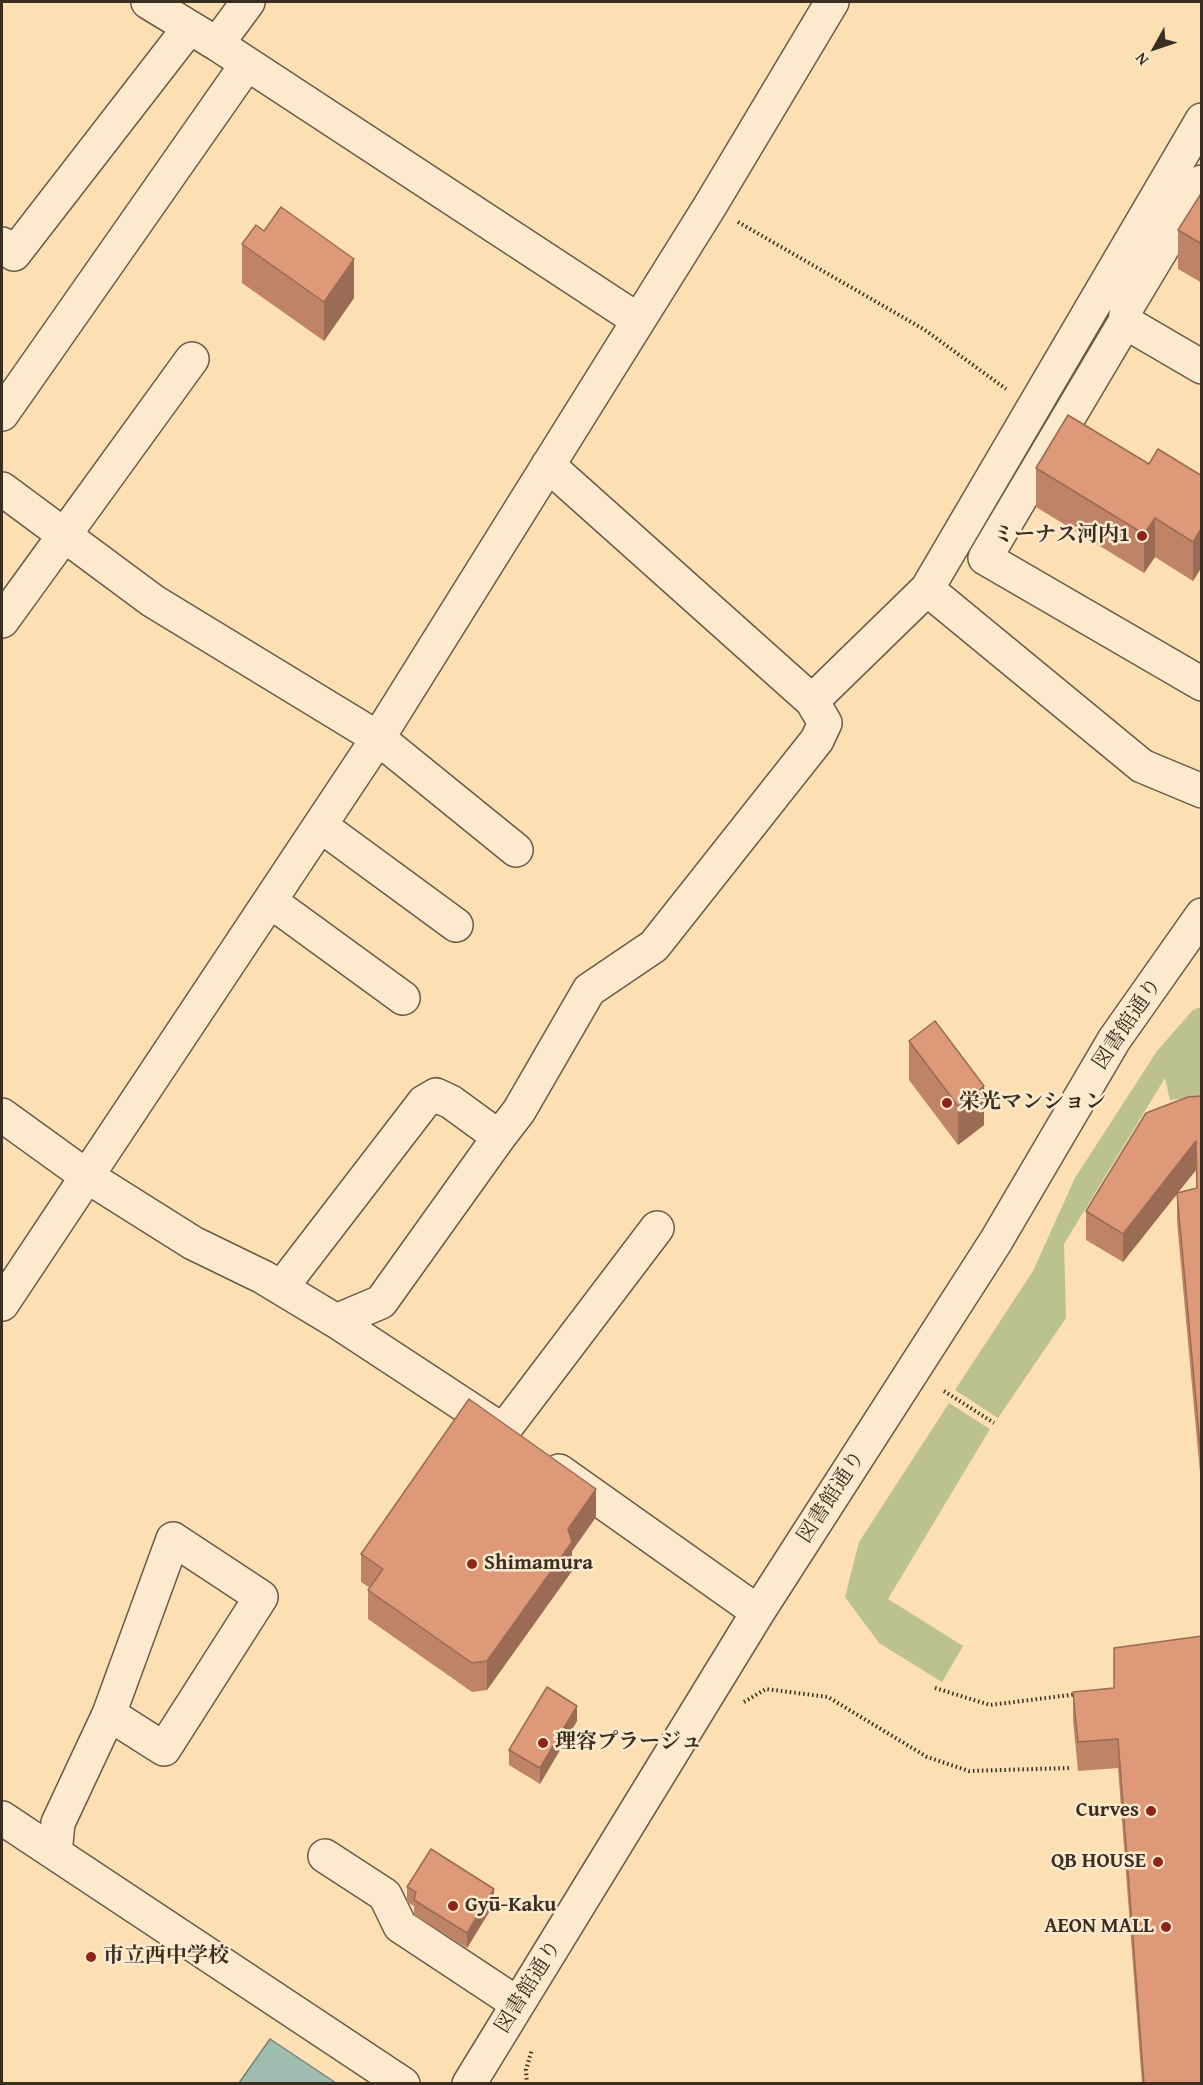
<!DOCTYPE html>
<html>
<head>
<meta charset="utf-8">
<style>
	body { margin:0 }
	#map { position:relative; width:1203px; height:2085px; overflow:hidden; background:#fcdfb3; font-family:"Gentium Book Plus",serif }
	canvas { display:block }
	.frame { position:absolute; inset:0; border:3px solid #3a2e21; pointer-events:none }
	.north { position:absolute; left:1125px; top:18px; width:60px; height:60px; -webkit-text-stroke:4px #fdeace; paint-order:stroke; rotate:230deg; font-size:16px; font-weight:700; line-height:24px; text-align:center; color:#3a2e21 }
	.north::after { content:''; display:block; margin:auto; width:21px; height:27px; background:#3a2e21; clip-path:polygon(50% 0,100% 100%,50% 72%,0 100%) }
</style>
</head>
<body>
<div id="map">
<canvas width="1203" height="2085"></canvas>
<div class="frame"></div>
<div class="north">N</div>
</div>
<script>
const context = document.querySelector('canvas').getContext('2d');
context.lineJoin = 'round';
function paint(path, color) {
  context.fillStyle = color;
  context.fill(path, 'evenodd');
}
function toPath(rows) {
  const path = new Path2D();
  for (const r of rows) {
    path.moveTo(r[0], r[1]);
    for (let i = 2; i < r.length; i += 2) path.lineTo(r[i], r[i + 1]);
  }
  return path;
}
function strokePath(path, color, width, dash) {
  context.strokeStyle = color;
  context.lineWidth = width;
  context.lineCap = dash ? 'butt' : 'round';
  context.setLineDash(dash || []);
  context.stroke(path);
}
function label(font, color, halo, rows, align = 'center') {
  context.font = font + ' "Gentium Book Plus","Noto Serif JP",serif';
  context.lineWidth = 5;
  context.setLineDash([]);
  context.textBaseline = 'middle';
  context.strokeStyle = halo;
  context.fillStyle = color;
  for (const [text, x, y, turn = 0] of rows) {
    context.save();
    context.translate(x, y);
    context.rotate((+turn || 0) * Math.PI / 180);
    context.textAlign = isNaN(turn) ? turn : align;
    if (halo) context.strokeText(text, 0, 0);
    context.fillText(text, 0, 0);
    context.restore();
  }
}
paint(toPath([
	[1201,1007,1201,1096,1170,1100,1165,1078,1064,1244,1066,1318,998,1418,955,1390,1033,1271,1075,1178,1157,1051,1193,1010],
	[949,1403,990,1429,888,1599,963,1646,942,1682,879,1643,845,1597,859,1542]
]), '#bbc28f');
const water = toPath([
	[270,2039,336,2083,239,2083,270,2039]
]);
paint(water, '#9fbcb1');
strokePath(water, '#778377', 1.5);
const minor = toPath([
	[148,2,217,44,248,2],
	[217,44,638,320],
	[2,244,14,254,189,28],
	[1125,322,1127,307,1202,182],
	[1202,367,1125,322,985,558,1202,684],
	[2,414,247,64],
	[2,489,153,601,378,738,516,850],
	[927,589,1142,766,1202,791],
	[2,621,192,359],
	[812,701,927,589,1202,120],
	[321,826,456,925],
	[270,901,403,998],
	[2,1115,85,1175,193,1243,263,1277,336,1321,502,1430],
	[499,1137,519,1111,589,990,654,946,817,740,825,723,812,701,548,465],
	[281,1288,424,1102,436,1095,451,1102,499,1137,381,1302,336,1321],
	[2,1304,378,738,710,206,832,2],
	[503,1431,657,1228],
	[559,1471,758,1612],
	[2,1818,403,2084],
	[55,1853,58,1823,109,1714,173,1539,261,1597,164,1749,109,1714],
	[325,1856,385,1895,400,1926,518,2004],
	[469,2084,758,1612,996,1241,1114,1040,1202,915]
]);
strokePath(minor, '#6a5a46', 36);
strokePath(toPath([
	[738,222,925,330,1006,389],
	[944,1391,994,1423],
	[935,1688,990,1705,1078,1694],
	[744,1702,766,1689,828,1697,927,1757,969,1771,1069,1768],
	[527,2084,526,2070,532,2049]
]), '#3a2e21', 4, [1.5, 3]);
strokePath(minor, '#fdeace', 33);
paint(toPath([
	[1202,192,1202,283,1178,269,1178,230],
	[242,244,354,298,324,341,242,283],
	[1149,464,1202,476,1202,569,1201,568,1193,581,1155,557,1144,573,1036,507,1036,468],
	[909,1041,984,1125,958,1145,909,1080],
	[1202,1096,1202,1495,1177,1222,1177,1194,1123,1262,1086,1240,1086,1211],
	[1196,1170,1196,1188,1177,1193],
	[596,1517,572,1551,572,1571,487,1690,472,1692,368,1619,368,1590,370,1588,361,1582,361,1554],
	[1114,1688,1202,2084,1142,2084,1118,1768,1078,1771,1073,1720,1073,1692],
	[577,1721,540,1784,509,1765,509,1750],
	[407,1887,494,1904,467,1948,414,1915,414,1906,407,1902]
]), '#bf8468');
paint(toPath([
	[354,259,354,298,324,341,324,302],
	[1155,518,1155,557,1144,573,1144,534],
	[1201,529,1201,568,1193,581,1193,542],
	[984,1086,984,1125,958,1145,958,1106],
	[1196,1141,1196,1170,1123,1262,1123,1234],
	[596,1489,596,1517,572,1551,572,1571,487,1690,487,1661,568,1529],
	[577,1706,577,1721,540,1784,540,1768],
	[494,1889,494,1904,467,1948,467,1933]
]), '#9b6b55');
const building = toPath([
	[1202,192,1202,244,1178,230,1202,192],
	[281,207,354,259,324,302,242,244,256,225,264,231,281,207],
	[1068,415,1149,464,1158,449,1202,476,1202,530,1201,529,1193,542,1155,518,1144,534,1036,468,1068,415],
	[935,1021,984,1086,958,1106,909,1041,935,1021],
	[1202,1096,1202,1467,1177,1193,1197,1188,1196,1141,1123,1234,1086,1211,1146,1113,1188,1097,1202,1096],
	[469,1399,596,1489,568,1529,572,1542,487,1661,472,1663,368,1590,383,1569,361,1554,469,1399],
	[1202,1636,1202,2084,1144,2084,1118,1739,1078,1742,1073,1692,1114,1688,1114,1648,1202,1636],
	[547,1687,577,1706,540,1768,509,1750,547,1687],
	[431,1849,494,1889,467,1933,414,1900,416,1892,407,1887,431,1849]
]);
paint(building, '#de9979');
strokePath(building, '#9b6b55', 1.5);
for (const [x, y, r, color] of [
	[1142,536,6,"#8f2418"],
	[947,1103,6,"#8f2418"],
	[472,1564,6,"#8f2418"],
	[543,1743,6,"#8f2418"],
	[1151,1811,6,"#8f2418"],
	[1158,1862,6,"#8f2418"],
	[453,1906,6,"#8f2418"],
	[1166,1927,6,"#8f2418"],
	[91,1957,6,"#8f2418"]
]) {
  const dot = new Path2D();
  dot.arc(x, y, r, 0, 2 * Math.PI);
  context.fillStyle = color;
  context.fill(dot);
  strokePath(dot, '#fdeace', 2);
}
label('bold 21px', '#3a2e21', '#fdeace', [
	["ミーナス河内1",1130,536,"right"],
	["栄光マンション",959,1103],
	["Shimamura",484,1564],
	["理容プラージュ",555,1743],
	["Curves",1139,1811,"right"],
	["QB HOUSE",1146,1862,"right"],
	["Gyū-Kaku",465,1906],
	["AEON MALL",1154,1927,"right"],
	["市立西中学校",103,1957]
], 'left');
label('21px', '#3a2e21', '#fdeace', [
	["図書館通り",1128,1024,-56],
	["図書館通り",832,1497,-57],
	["図書館通り",529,1987,-58]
]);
</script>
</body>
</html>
